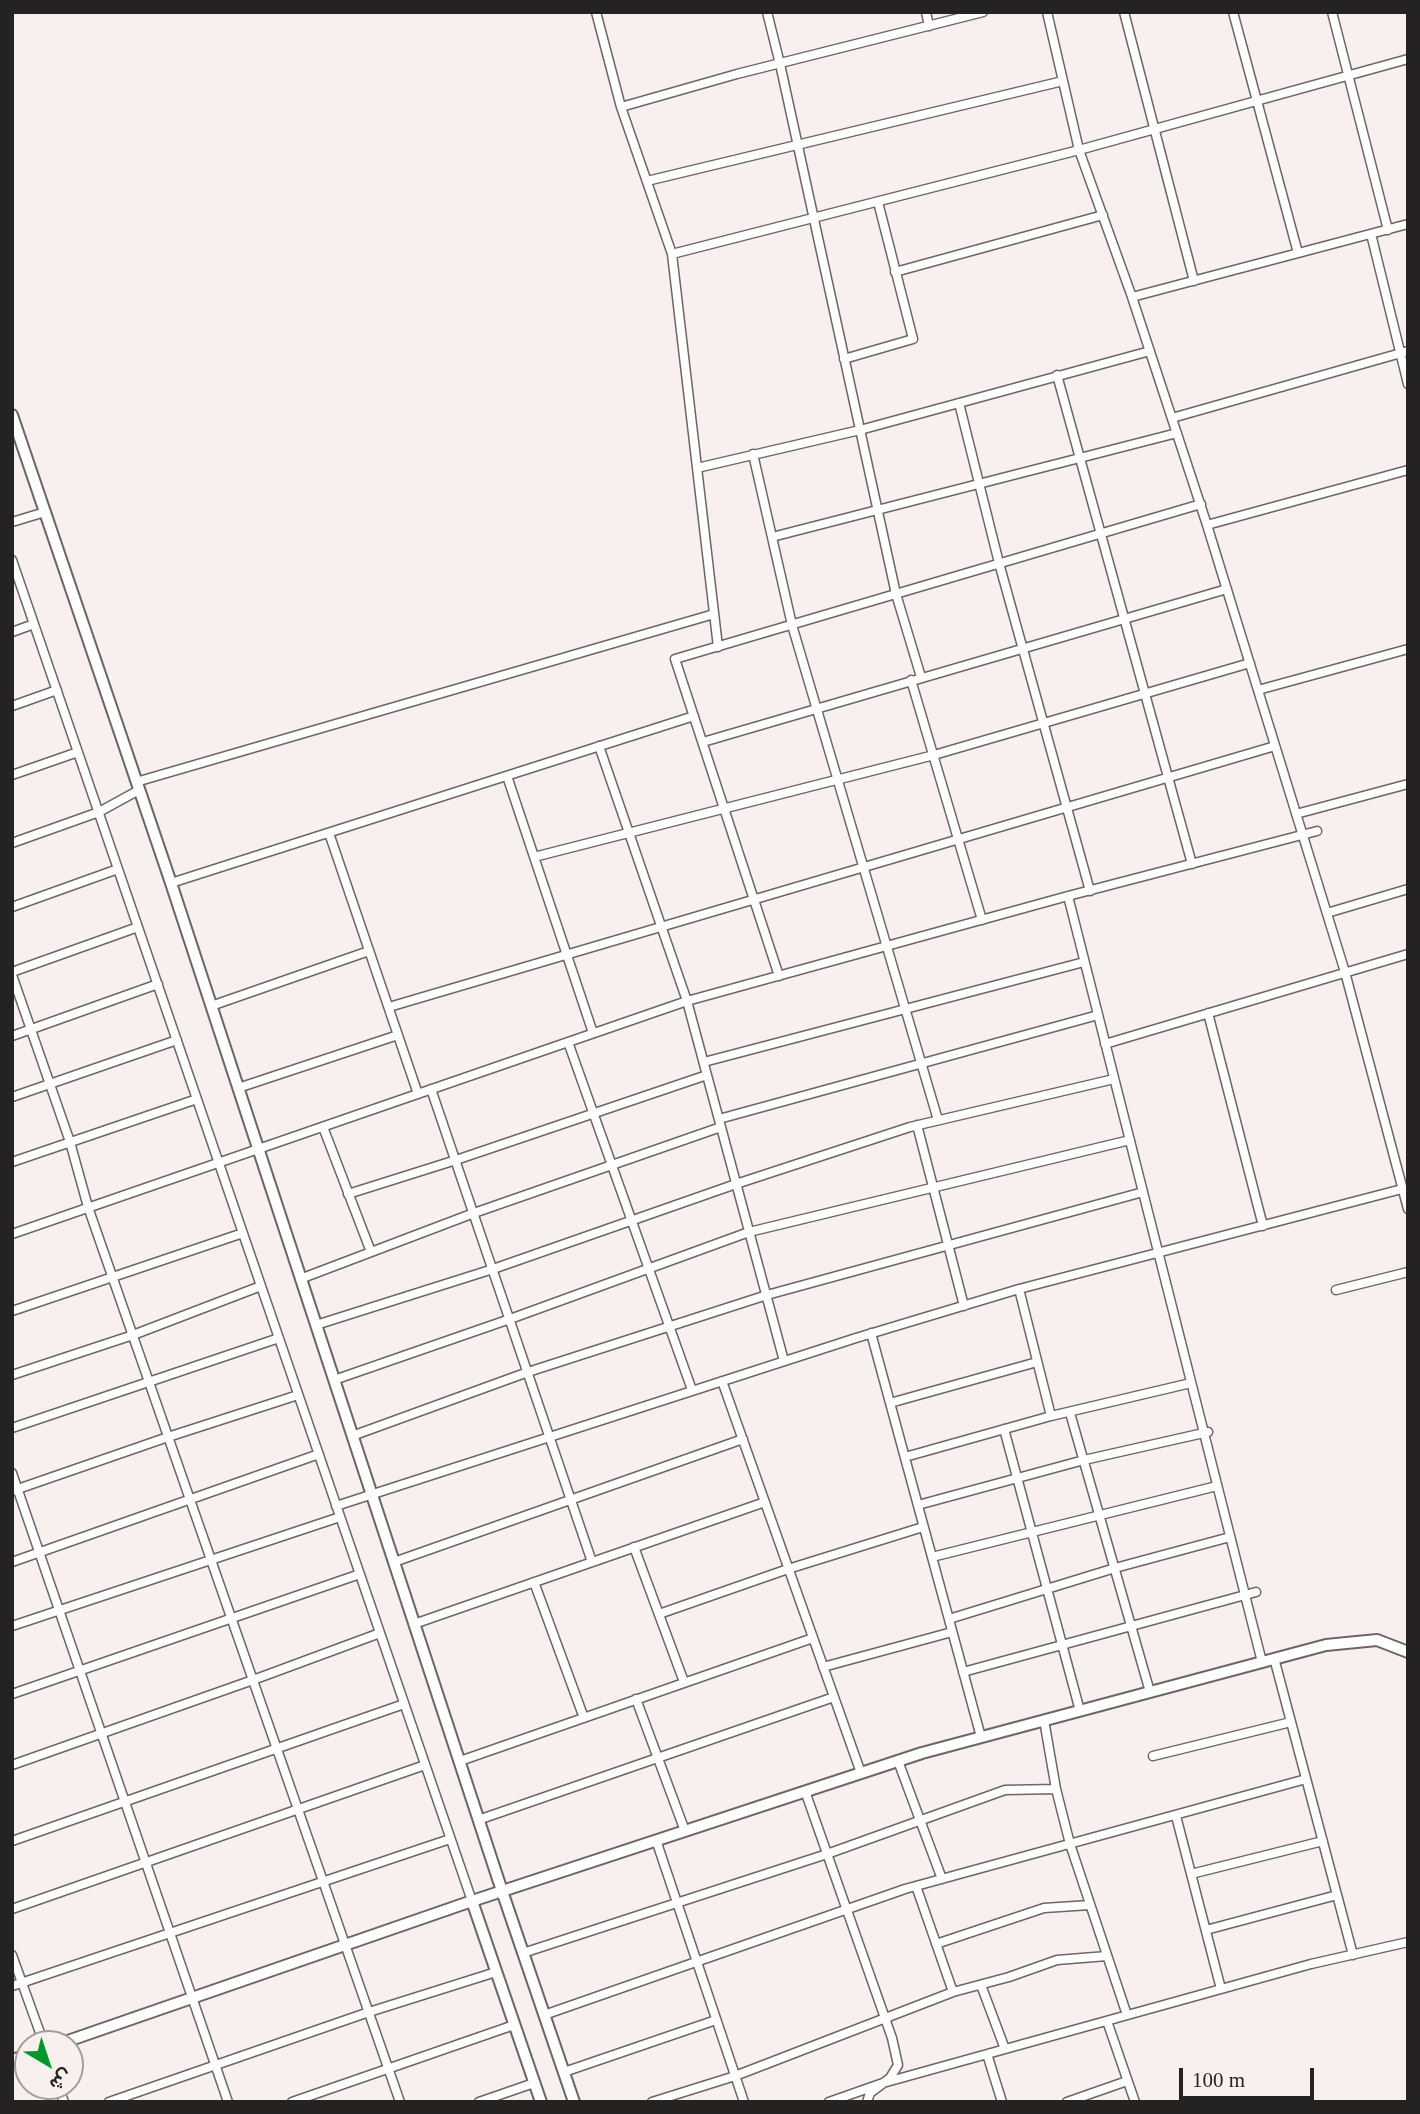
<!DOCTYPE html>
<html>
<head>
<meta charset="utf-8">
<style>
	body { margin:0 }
	#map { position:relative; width:1420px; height:2114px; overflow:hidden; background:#f8f0ef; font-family:"Times New Roman",Vazirmatn,serif }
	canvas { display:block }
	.frame { position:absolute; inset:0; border:14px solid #252222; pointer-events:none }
	.north { position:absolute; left:14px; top:2030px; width:70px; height:70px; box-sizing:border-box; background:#f8f0ef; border:2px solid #a49e9d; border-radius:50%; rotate:141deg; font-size:19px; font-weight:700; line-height:28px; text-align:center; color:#252222 }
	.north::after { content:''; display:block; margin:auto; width:24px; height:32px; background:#00962d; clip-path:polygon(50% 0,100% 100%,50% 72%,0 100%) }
	.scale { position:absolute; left:1179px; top:2068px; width:135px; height:32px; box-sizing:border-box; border:4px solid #252222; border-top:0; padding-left:9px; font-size:21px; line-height:24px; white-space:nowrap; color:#252222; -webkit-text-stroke:5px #f8f0ef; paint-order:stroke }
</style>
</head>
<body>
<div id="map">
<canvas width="1420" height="2114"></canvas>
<div class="frame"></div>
<div class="north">ش</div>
<div class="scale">100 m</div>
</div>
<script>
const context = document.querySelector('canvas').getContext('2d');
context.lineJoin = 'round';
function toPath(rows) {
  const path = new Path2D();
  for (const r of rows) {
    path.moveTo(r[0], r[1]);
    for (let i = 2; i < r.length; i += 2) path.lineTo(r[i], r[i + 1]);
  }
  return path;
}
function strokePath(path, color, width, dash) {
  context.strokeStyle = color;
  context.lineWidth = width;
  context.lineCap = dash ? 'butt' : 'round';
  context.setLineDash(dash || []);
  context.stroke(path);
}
const street = toPath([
	[596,12,621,107,672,254,718,647],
	[767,12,780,64,896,594,921,677],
	[926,12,929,26],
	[1047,12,1079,150,1132,297,1207,525,1345,972,1408,1209],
	[1124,12,1194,281],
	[1233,12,1298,253],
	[1332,12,1388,230],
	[621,107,737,74,983,12],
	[647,181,1063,81],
	[1371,234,1408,384],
	[672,254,1079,150,1408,59],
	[895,272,1103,215],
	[1132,297,1408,224],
	[844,359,913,339,878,202],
	[1057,375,1192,864],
	[959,403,999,563,1090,891],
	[1172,418,1408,351],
	[753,454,792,625,938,1120],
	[697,468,860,430,1150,351],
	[12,522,45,512],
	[1207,525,1408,470],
	[772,537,1177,433],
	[12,560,472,1901],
	[12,632,34,624],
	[911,680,982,920],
	[1258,690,1408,649],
	[12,706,57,690],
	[703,742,1227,589],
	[599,746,687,1001,784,1361],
	[12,775,78,752],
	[507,776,593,1033],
	[136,782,714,614],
	[1296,814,1408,784],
	[329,833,418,1094],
	[12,843,99,812,139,790],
	[534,857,934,755,1250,663],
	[171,883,694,716],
	[1068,896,1262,1662],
	[12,907,118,869],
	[1327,913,1408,889],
	[12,972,138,927],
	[12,975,70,1142,88,1207,400,2102],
	[779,976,675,659,1201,504],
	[211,1006,369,951],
	[389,1007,1275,746],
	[1208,1013,1263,1226],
	[12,1036,158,984],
	[568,1042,692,1390],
	[1105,1044,1408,954],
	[704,1062,1084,962],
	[238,1088,398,1035],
	[431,1089,592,1562],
	[12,1097,177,1040],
	[719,1119,1098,1015],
	[917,1125,964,1306],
	[323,1127,371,1252],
	[12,1162,197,1099],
	[348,1194,456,1160,707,1075],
	[12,1234,687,1001,1068,896,1317,831],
	[300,1279,474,1213,721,1127],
	[1019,1289,1051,1416],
	[1336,1290,1408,1272],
	[12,1311,243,1233],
	[316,1325,493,1269,736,1184,910,1127,1114,1079],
	[871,1333,981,1737],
	[12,1375,133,1335,261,1286],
	[334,1380,510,1319,749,1232,1130,1140],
	[722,1381,861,1773],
	[890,1403,1037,1362],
	[1070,1413,1150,1692],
	[12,1428,279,1338],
	[1004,1429,1080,1711],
	[352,1436,528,1372,767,1295,1143,1192],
	[905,1457,1051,1416,1191,1383],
	[12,1473,228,2102],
	[12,1491,168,1437,298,1395],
	[918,1505,1084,1460,1208,1432],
	[336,1506,856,1338,1019,1289,1402,1189],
	[634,1547,684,1682],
	[932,1557,1217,1486],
	[12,1562,319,1454],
	[394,1562,743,1439],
	[534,1582,584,1718],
	[659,1614,788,1569,923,1527],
	[949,1619,1115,1568,1230,1537],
	[414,1624,765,1502],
	[12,1626,340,1517],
	[1274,1658,1353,1955],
	[823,1667,952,1632],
	[963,1672,1256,1592],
	[12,1694,360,1574],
	[636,1699,685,1831],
	[1044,1720,1056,1789,1070,1844,1127,2015],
	[1153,1756,1291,1722],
	[460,1761,813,1638],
	[898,1761,942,1879],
	[12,1765,253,1680,380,1633],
	[805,1791,892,2038,898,2065,890,2078,870,2093,867,2102],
	[1176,1816,1221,1989],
	[478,1820,834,1697],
	[656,1840,744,2102],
	[12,1841,404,1704],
	[1191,1874,1323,1841],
	[916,1886,953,1992],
	[12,1909,425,1765],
	[1206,1930,1337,1895],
	[936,1944,1044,1908,1090,1905],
	[523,1953,827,1854,1005,1790,1056,1789],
	[12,1955,44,2044],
	[981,1985,1005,2049],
	[12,1986,450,1839],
	[544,2015,905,1889,1306,1779],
	[1107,2021,1135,2102],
	[987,2054,1002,2102],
	[564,2072,716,2020],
	[58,2086,64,2102],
	[109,2102,369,2012,496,1972],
	[292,2102,514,2025],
	[479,2102,534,2083],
	[652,2102,735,2076,953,1992,1009,1977,1057,1960,1107,1956],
	[829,2102,883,2083,1311,1964,1408,1942],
	[1067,2102,1127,2081]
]);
const secondary = toPath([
	[12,415,171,883,502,1891,574,2102],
	[472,1901,541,2102],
	[59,2044,472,1901,922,1753,1326,1645,1377,1640,1408,1652],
	[12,2060,28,2055]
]);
strokePath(street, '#6d6665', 11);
strokePath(secondary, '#6d6665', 14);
strokePath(street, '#fff', 8);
strokePath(secondary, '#fff', 10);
</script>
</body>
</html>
